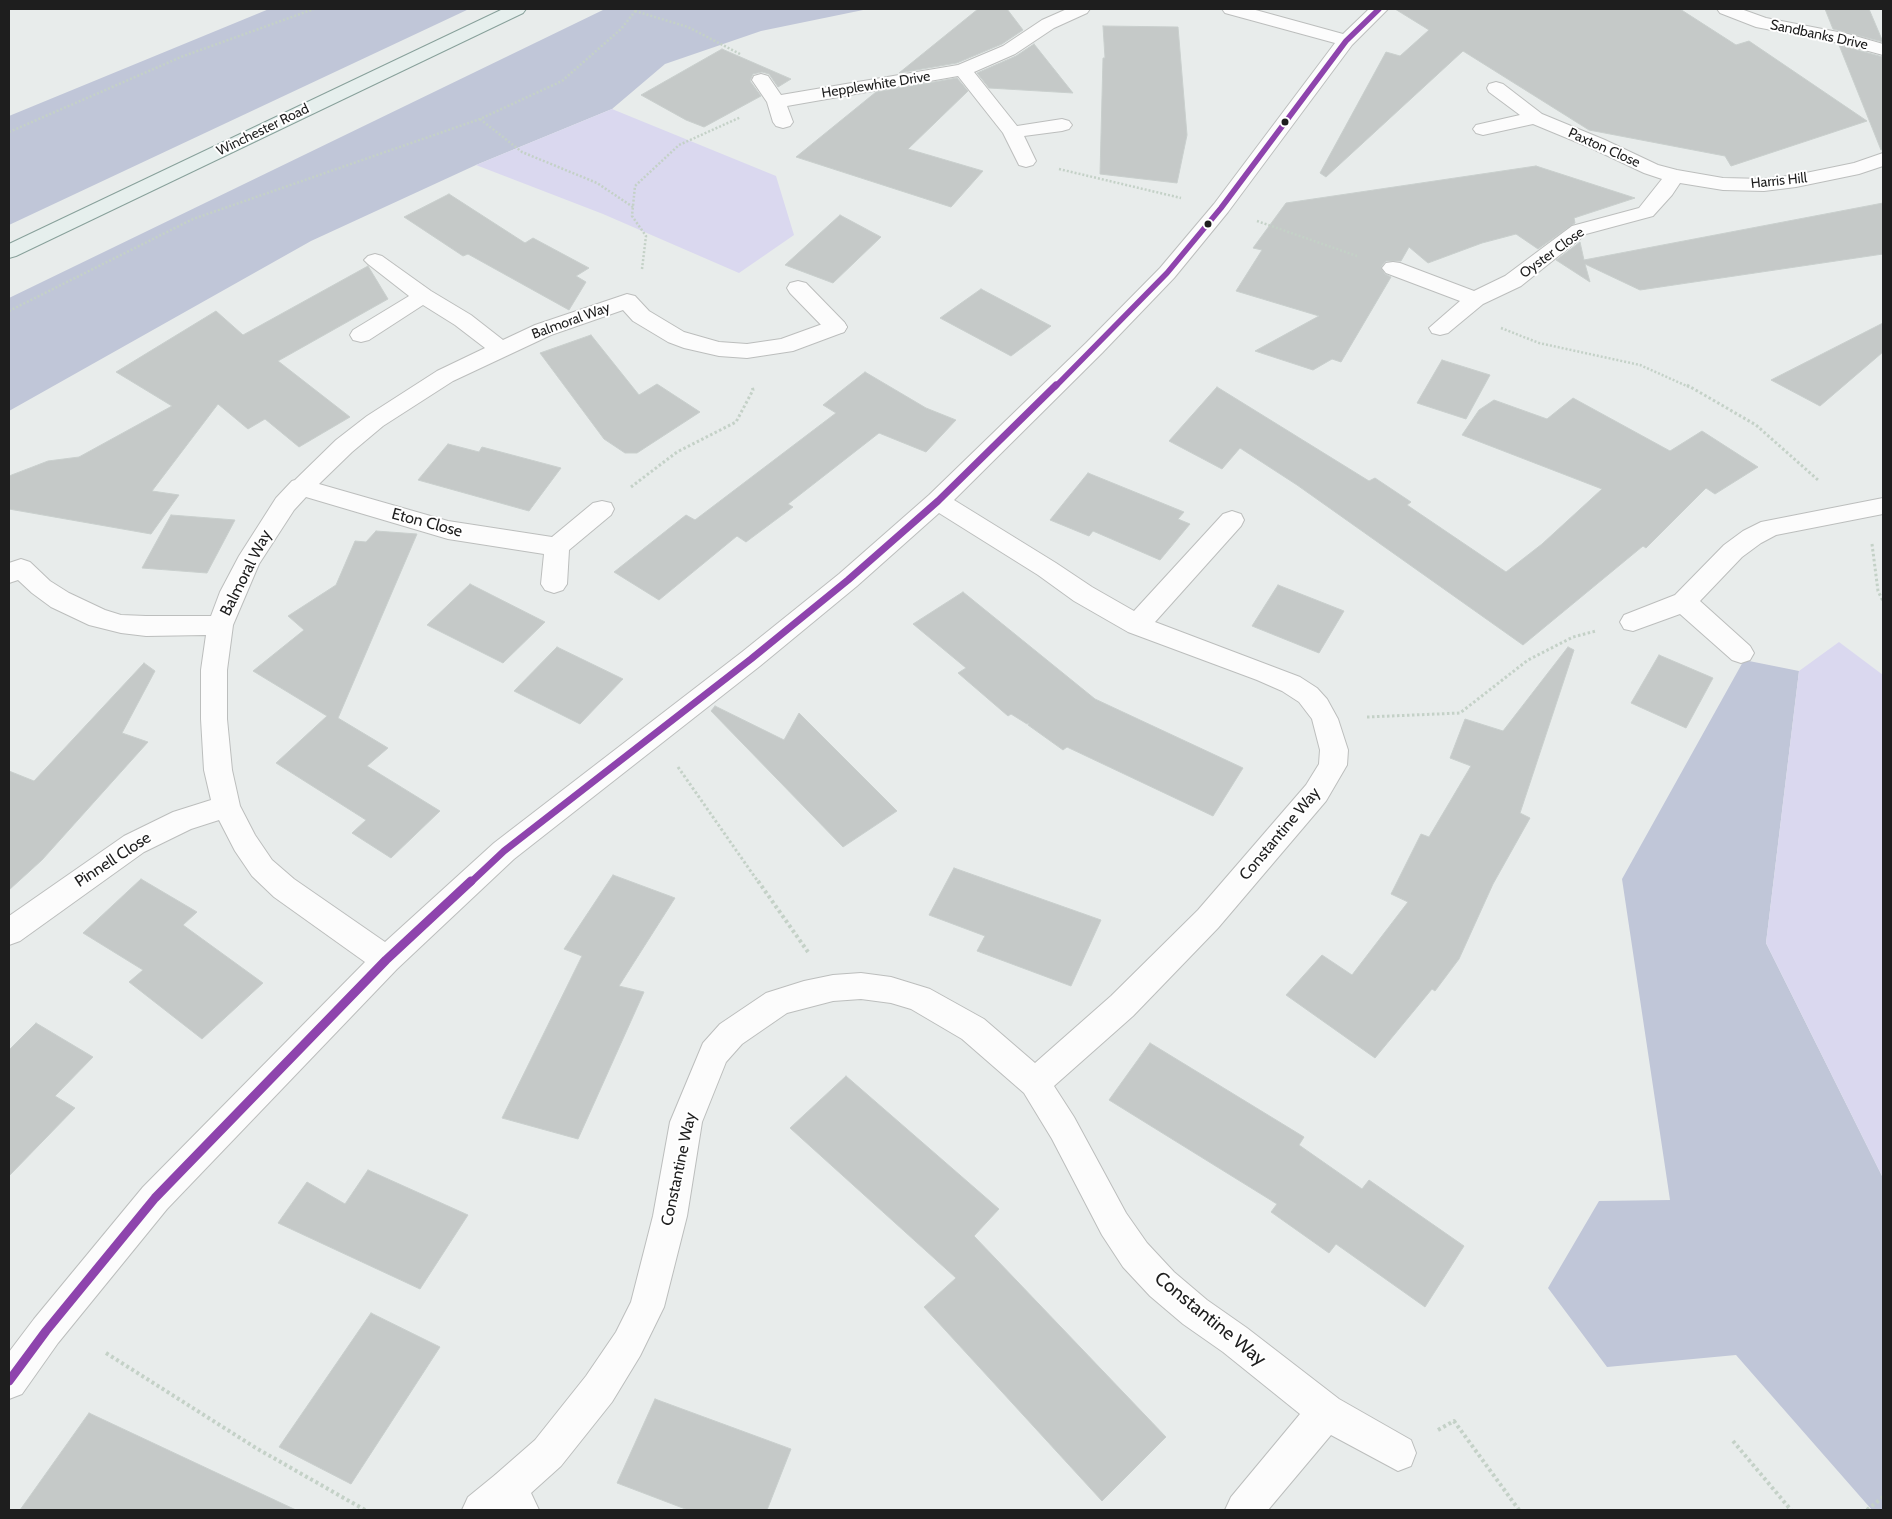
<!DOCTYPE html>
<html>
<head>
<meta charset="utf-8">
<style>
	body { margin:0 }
	#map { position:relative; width:1892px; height:1519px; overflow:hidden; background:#e8eceb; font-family:Cabin,sans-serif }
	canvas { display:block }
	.frame { position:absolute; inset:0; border:10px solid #1e1e1e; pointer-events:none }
</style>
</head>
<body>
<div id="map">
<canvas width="1892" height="1519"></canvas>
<div class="frame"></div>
</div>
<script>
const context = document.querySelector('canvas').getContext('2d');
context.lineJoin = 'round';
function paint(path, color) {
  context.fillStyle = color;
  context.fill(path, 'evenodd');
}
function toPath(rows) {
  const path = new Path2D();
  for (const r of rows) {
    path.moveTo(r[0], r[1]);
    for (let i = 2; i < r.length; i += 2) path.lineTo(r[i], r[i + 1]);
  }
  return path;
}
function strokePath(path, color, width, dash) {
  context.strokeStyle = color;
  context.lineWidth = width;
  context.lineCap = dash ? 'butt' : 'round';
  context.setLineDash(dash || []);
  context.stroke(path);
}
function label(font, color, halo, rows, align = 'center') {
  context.font = font + ' Cabin,sans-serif';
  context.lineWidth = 4;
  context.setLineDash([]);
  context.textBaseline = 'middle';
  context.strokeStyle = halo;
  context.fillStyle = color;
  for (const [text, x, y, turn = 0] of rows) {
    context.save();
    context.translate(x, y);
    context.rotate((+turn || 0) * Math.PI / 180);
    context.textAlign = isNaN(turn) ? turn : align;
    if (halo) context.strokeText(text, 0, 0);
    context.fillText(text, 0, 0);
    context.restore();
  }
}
paint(toPath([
	[269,9,469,9,9,225,9,116],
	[605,9,868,9,761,31,665,64,612,109,476,165,311,241,9,411,9,298],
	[1744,660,1799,671,1766,943,1883,1178,1883,1510,1872,1510,1736,1355,1607,1367,1548,1288,1599,1201,1670,1200,1622,879]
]), '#c0c6d8');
paint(toPath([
	[612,109,776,176,794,235,739,273,603,214,476,165],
	[1839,642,1883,675,1883,1178,1766,943,1799,671]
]), '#dad8ef');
const building = toPath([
	[978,9,1007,9,1023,30,1002,44,957,63,899,73,978,9],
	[1395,9,1680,9,1736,45,1749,41,1867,121,1731,166,1725,156,1589,130,1463,51,1326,177,1320,173,1386,52,1400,56,1429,30,1395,9],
	[1825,9,1869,9,1883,42,1833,29,1825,9],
	[1103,26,1178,27,1187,135,1177,183,1100,174,1103,58,1105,58,1103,26],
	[1034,44,1073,93,989,88,977,73,1016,56,1034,44],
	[1839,45,1883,57,1883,149,1881,150,1839,45],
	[722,49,791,79,778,87,769,74,762,72,753,74,750,81,761,96,704,127,686,120,641,95,722,49],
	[957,78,968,91,908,149,983,171,951,207,796,157,876,92,957,78],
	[1536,166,1635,198,1574,218,1575,223,1538,249,1516,234,1482,243,1428,263,1409,247,1401,261,1386,261,1381,267,1385,274,1391,277,1341,362,1332,359,1313,370,1255,351,1319,316,1236,291,1262,250,1253,248,1286,203,1536,166],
	[449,194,525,243,533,238,589,268,576,276,586,282,569,310,468,254,463,256,404,217,449,194],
	[1883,203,1883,254,1640,290,1585,264,1590,282,1556,260,1580,242,1584,260,1883,203],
	[840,215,881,237,833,283,785,265,840,215],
	[368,266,388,299,278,361,350,417,299,447,265,419,248,429,218,404,152,491,179,495,151,534,9,509,9,476,48,461,79,457,172,406,116,372,216,311,243,335,368,266],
	[981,289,1051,326,1011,356,940,318,981,289],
	[1883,323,1883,352,1820,406,1771,380,1883,323],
	[591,335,639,395,657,384,700,412,637,453,625,453,604,439,540,353,591,335],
	[1442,360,1490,375,1466,419,1417,403,1442,360],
	[865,372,926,408,956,420,926,452,879,433,788,504,793,507,746,542,737,536,659,600,614,572,686,515,695,520,836,413,823,405,865,372],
	[1217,387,1369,481,1375,478,1411,502,1407,505,1506,572,1542,544,1602,489,1462,435,1479,410,1494,400,1547,419,1573,398,1670,451,1702,431,1758,467,1715,494,1706,488,1646,548,1643,546,1523,645,1297,485,1240,448,1222,469,1169,441,1217,387],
	[448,444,479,452,482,447,561,468,529,511,418,480,448,444],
	[1088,473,1184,512,1178,519,1190,524,1160,560,1093,531,1089,536,1050,520,1088,473],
	[171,515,235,520,207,573,142,568,171,515],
	[376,531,417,534,338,718,388,748,367,766,440,811,391,858,352,833,366,820,276,763,327,716,253,671,304,630,288,616,336,585,355,541,366,542,376,531],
	[470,584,545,622,503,663,427,625,470,584],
	[1278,585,1344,611,1319,653,1252,626,1278,585],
	[963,592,1095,699,1243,768,1213,816,1067,747,1063,750,1028,725,1029,723,1027,724,1011,714,1008,716,958,673,966,668,913,624,963,592],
	[557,647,623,679,580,724,514,691,557,647],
	[1568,647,1574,650,1520,813,1530,818,1493,884,1459,959,1435,991,1432,989,1375,1058,1286,995,1322,955,1352,975,1408,902,1391,894,1421,834,1429,837,1471,766,1450,758,1465,719,1503,731,1568,647],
	[1659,655,1713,678,1686,728,1631,703,1659,655],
	[144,663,155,671,122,733,148,742,42,860,9,890,9,771,34,781,144,663],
	[715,706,784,740,799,713,897,811,843,847,711,711,715,706],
	[954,868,1101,920,1071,986,977,951,985,936,929,915,954,868],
	[613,875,675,898,619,986,644,992,578,1139,502,1118,582,956,564,949,613,875],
	[141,879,197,912,183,925,263,983,202,1039,129,982,143,970,83,933,141,879],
	[36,1023,93,1057,55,1096,75,1108,9,1176,9,1050,36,1023],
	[1150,1043,1304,1137,1299,1145,1362,1189,1369,1180,1464,1246,1425,1307,1336,1244,1329,1253,1271,1212,1277,1204,1109,1100,1150,1043],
	[846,1076,999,1209,974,1236,1166,1437,1102,1501,924,1307,956,1278,790,1128,846,1076],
	[368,1170,468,1215,420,1289,278,1223,307,1182,345,1204,368,1170],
	[371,1313,440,1347,351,1484,279,1447,371,1313],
	[655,1399,791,1449,767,1510,688,1510,617,1483,655,1399],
	[89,1413,296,1510,20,1510,89,1413]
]);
paint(building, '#c5c9c8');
strokePath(building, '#c9cfcd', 1);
const lane = toPath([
	[798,281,806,283,844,322,847,327,844,332,836,334,828,332,790,293,787,288,790,283,798,281],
	[508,1470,521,1475,526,1488,521,1501,510,1510,462,1510,468,1497,495,1475,508,1470]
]);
const street = toPath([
	[1067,9,1090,9,1087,13,1054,28,1015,54,974,72,1017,126,1062,119,1069,121,1072,125,1069,129,1062,131,1024,136,1036,161,1033,165,1026,167,1019,165,1003,133,958,76,787,106,793,122,790,126,783,128,776,126,773,122,767,102,752,80,754,76,761,74,768,76,781,95,958,65,1003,46,1042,20,1067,9],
	[1222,9,1252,9,1343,34,1369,9,1388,9,1352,45,1228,212,1174,278,1102,353,954,500,1056,563,1092,587,1134,611,1223,514,1232,511,1241,514,1244,520,1241,526,1155,622,1300,677,1317,688,1327,699,1338,719,1348,750,1347,765,1326,801,1218,928,1133,1016,1054,1086,1074,1117,1126,1213,1147,1243,1174,1272,1207,1300,1247,1328,1339,1399,1411,1440,1416,1453,1411,1466,1398,1471,1331,1435,1268,1510,1225,1510,1231,1497,1300,1414,1223,1352,1183,1324,1150,1296,1123,1267,1102,1235,1052,1139,1024,1093,962,1039,911,1009,891,1003,861,999,833,1001,787,1013,742,1044,726,1062,702,1122,687,1216,664,1307,640,1356,612,1402,561,1466,531,1493,539,1510,500,1510,495,1501,490,1488,495,1475,535,1440,586,1376,616,1332,631,1302,653,1216,670,1122,703,1043,720,1024,766,993,804,981,833,975,861,973,891,977,930,989,984,1019,1035,1063,1111,996,1198,910,1306,785,1319,764,1320,750,1312,719,1299,702,1282,691,1257,680,1128,632,1074,601,1038,575,939,513,857,586,760,666,514,859,397,969,167,1209,58,1343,22,1394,9,1399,9,1352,34,1319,143,1187,365,962,274,897,252,876,235,851,219,820,191,829,144,852,20,941,9,945,9,916,124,836,173,812,211,800,204,770,201,719,201,670,206,635,146,636,121,633,89,625,51,607,32,593,18,580,9,583,9,563,21,559,30,562,50,581,69,593,105,610,121,615,146,616,211,616,220,592,239,556,276,498,292,481,295,480,336,440,367,416,437,371,485,348,455,325,423,305,369,340,361,342,353,340,350,335,353,330,409,296,368,264,364,260,368,256,375,254,382,256,431,291,471,315,503,340,535,325,627,294,635,296,649,311,684,332,719,342,747,344,781,339,828,322,836,320,844,322,847,327,844,332,793,351,747,358,719,356,684,348,668,342,633,321,623,310,551,335,453,381,383,426,352,452,319,484,448,521,552,537,593,503,602,501,611,503,614,509,611,515,569,550,567,584,563,590,554,593,545,590,541,584,544,554,448,539,306,497,294,510,259,564,233,625,227,670,227,719,232,770,240,806,255,835,272,860,294,879,385,942,494,843,742,652,839,574,929,495,1086,343,1160,268,1214,204,1335,43,1225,13,1222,9],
	[1717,9,1741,9,1766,18,1848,34,1883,44,1883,55,1839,43,1756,27,1720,13,1717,9],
	[1496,82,1503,84,1542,114,1605,140,1658,165,1677,170,1723,178,1764,179,1796,175,1854,163,1883,153,1883,166,1859,174,1796,187,1764,191,1723,190,1680,183,1672,195,1653,216,1586,234,1521,286,1483,304,1448,333,1440,335,1432,333,1429,328,1460,301,1386,273,1382,268,1386,263,1393,262,1400,263,1474,291,1505,276,1572,226,1639,208,1662,179,1644,173,1591,148,1533,124,1483,135,1476,133,1473,129,1476,125,1520,115,1489,92,1487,88,1489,84,1496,82],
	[1883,498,1883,514,1776,535,1761,543,1742,557,1700,601,1750,646,1754,653,1750,660,1741,663,1732,660,1680,614,1633,631,1624,629,1620,622,1624,615,1675,595,1724,545,1743,531,1761,522,1883,498]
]);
const primary = toPath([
	[503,9,526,9,523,13,16,256,9,258,9,244,503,9]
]);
strokePath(lane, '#bcbebd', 2);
strokePath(street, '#bcbebd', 2);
strokePath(primary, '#87a09a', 2);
strokePath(toPath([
	[635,11,688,27,740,54],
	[480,119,522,152,597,183,633,207],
	[9,132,181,57,314,9],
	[1059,169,1181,198],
	[1257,221,1357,256],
	[642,269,646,236,632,216,635,186,679,145,741,117],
	[9,311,193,219,480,119,562,81,621,29,637,9],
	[1501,328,1539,343,1640,365,1689,387]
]), '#c4d1c7', 2.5, [2, 2]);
strokePath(toPath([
	[1687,385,1756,425,1818,480],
	[631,487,677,452,736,422,753,390,752,386],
	[1872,544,1878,591,1883,601],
	[1367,717,1460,713,1528,660,1573,637,1596,631],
	[678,767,759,883]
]), '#c4d1c7', 3, [2.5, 2.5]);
strokePath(toPath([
	[758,881,808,952],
	[106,1353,256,1448,365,1510],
	[1438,1430,1454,1421,1519,1510],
	[1733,1441,1791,1510],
	[1867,1510,1883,1497]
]), '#c4d1c7', 4, [3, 3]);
paint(lane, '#fcfcfc');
paint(street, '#fcfcfc');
paint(primary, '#e6efed');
strokePath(toPath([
	[1055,387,1167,273,1221,208,1346,41,1379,9]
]), '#8e44ad', 5.5);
strokePath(toPath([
	[470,883,504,851,751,659,848,580,938,501,1056,385]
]), '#8e44ad', 7);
strokePath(toPath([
	[9,1381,46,1331,155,1198,386,960,471,881]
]), '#8e44ad', 9);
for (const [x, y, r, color] of [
	[1285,122,4.5,"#1e1e1e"],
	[1208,224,4.5,"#1e1e1e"]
]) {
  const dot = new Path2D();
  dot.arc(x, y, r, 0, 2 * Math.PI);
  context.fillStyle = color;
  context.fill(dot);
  strokePath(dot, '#fff', 2);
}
label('14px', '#1e1e1e', '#fff', [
	["Sandbanks Drive",1819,35,12],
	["Hepplewhite Drive",876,85,-9],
	["Winchester Road",263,130,-26],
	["Paxton Close",1604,148,24],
	["Harris Hill",1779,181,-6],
	["Oyster Close",1552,253,-36],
	["Balmoral Way",571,321,-20]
]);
label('16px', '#1e1e1e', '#fff', [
	["Eton Close",427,523,15],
	["Balmoral Way",246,573,-63],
	["Constantine Way",1280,834,-50],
	["Pinnell Close",113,860,-33],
	["Constantine Way",679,1169,-78]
]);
label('19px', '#1e1e1e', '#fff', [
	["Constantine Way",1210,1319,39]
]);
</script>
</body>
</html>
